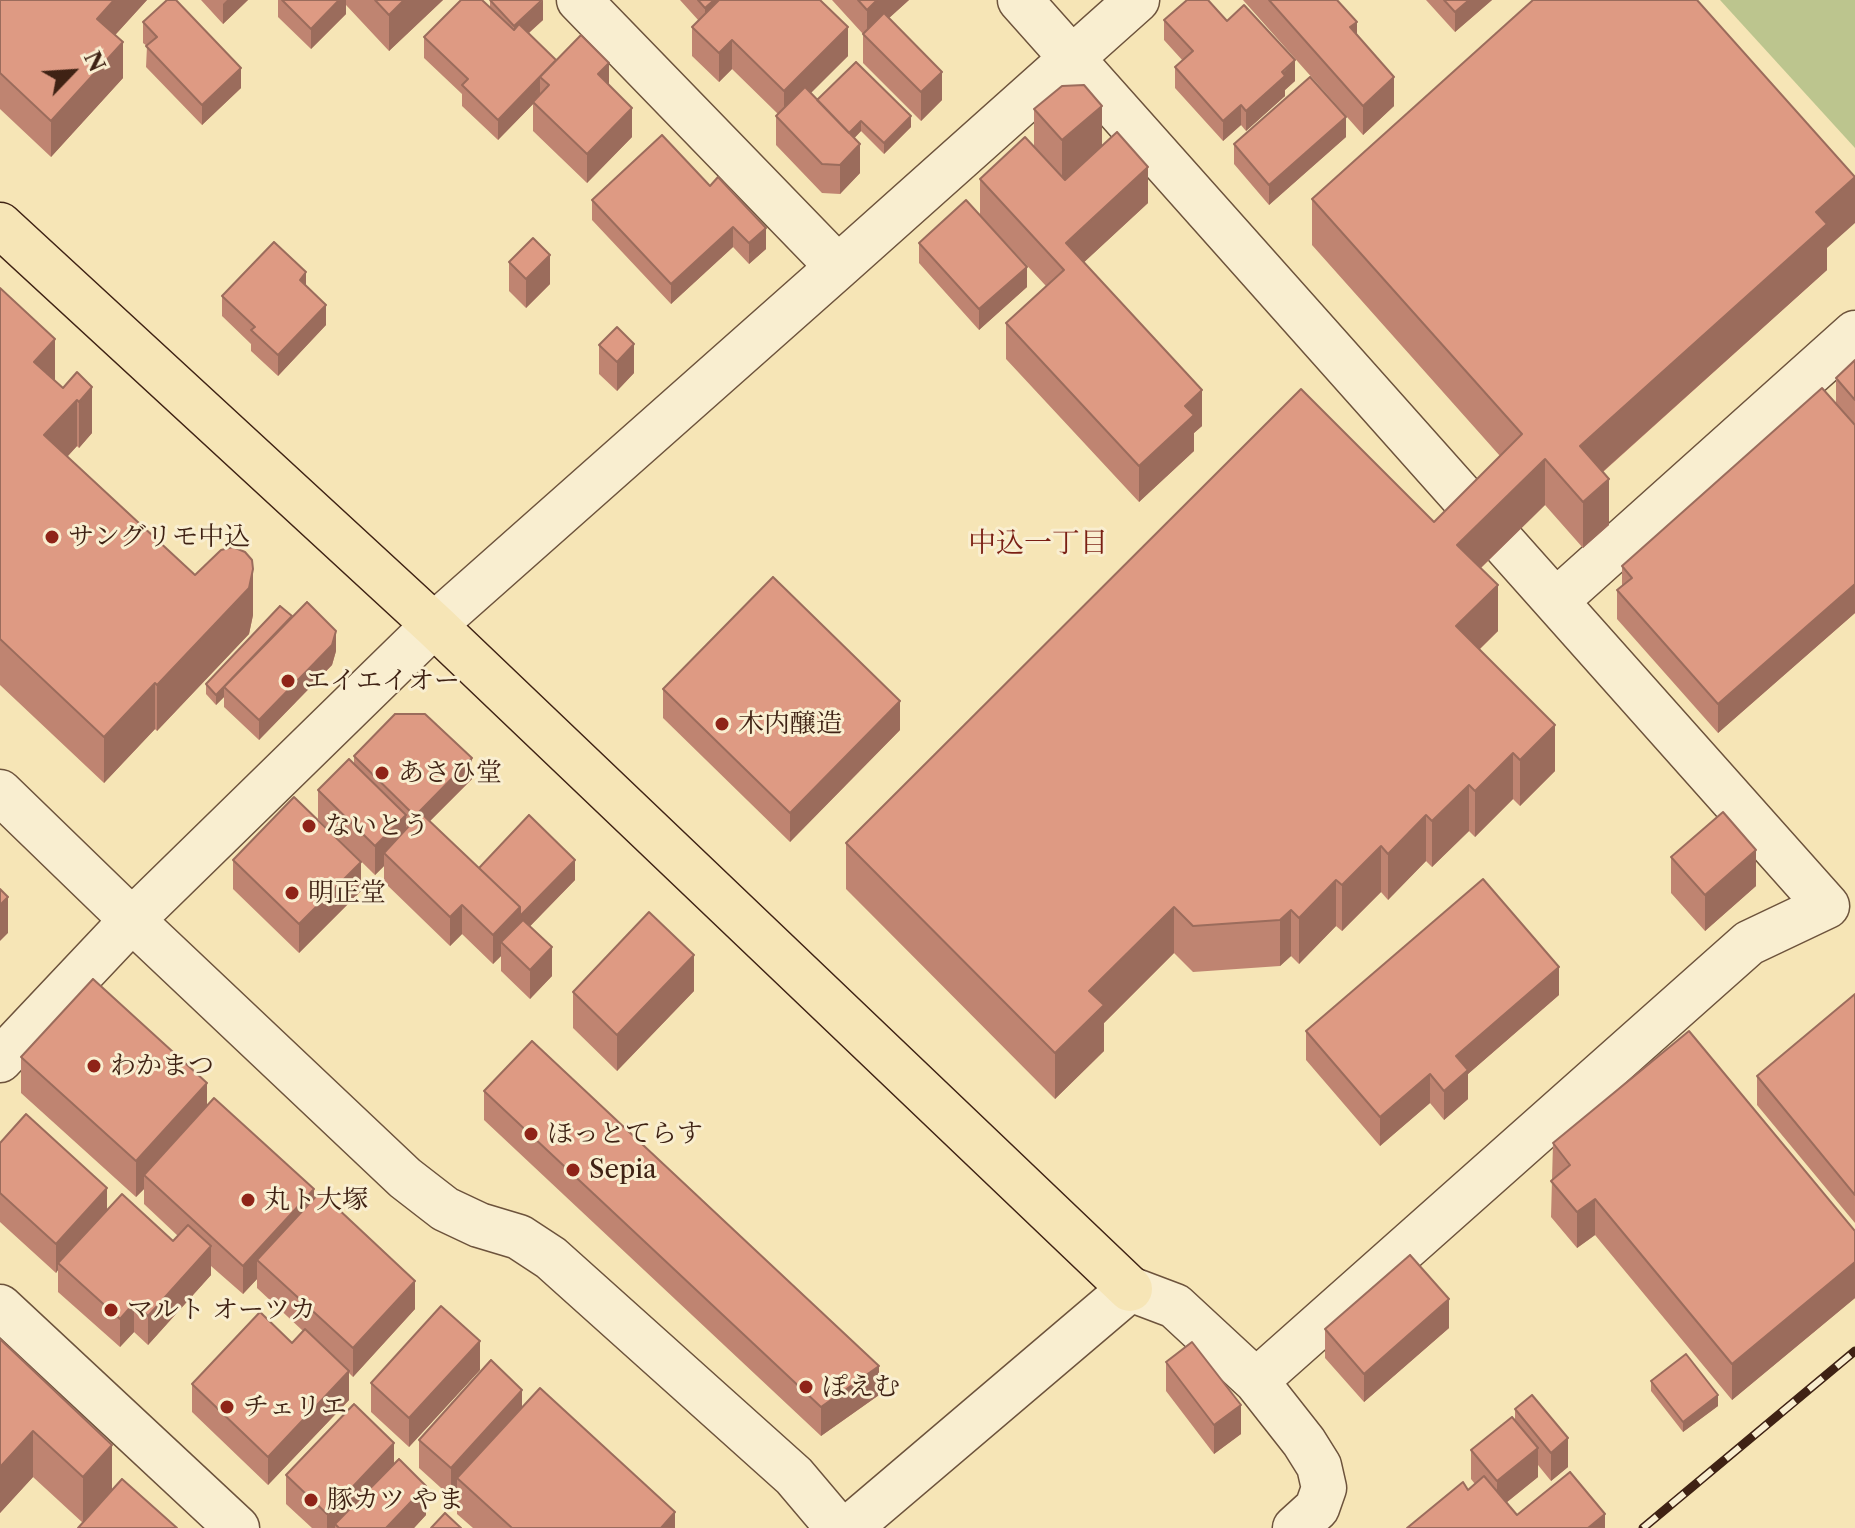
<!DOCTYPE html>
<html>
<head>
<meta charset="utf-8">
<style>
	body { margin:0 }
	#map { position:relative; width:1855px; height:1528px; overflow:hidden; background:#f6e5b6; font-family:"Libre Caslon Text",serif }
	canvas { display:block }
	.north { position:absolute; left:32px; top:32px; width:80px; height:80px; -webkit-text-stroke:6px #f9eed0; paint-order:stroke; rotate:65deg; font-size:22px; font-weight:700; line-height:32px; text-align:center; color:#3f2214 }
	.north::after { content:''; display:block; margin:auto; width:28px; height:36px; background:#3f2214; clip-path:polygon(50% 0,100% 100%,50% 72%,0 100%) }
</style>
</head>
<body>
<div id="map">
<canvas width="1855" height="1528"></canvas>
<div class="north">N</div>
</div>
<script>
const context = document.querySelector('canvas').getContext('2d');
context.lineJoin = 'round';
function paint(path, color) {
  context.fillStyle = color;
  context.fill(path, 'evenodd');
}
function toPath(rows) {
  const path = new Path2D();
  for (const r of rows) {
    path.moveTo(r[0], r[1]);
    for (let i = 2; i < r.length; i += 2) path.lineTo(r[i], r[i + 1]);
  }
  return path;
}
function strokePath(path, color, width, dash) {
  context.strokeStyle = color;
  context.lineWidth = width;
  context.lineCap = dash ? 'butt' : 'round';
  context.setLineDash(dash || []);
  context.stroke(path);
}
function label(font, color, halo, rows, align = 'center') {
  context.font = font + ' "Libre Caslon Text","Noto Serif JP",serif';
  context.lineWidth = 6;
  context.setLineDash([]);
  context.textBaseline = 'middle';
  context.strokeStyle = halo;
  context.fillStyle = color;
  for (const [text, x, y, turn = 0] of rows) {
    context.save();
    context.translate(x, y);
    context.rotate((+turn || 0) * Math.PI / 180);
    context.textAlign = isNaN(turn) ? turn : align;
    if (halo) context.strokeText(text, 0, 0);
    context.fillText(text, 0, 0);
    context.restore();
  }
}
paint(toPath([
	[1720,0,1855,0,1855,148]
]), '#bcc58e');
const minor = toPath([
	[579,0,838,267],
	[1020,0,1827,906,1749,943,1256,1381],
	[1556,601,1855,333],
	[0,792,132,920,405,1178,445,1209,479,1225,519,1237,551,1258,794,1476,838,1528],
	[0,1060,132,920,434,625,838,267,1137,0],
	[0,1307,237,1528],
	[849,1528,1130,1289,1175,1306,1256,1381,1304,1442,1319,1466,1324,1488,1317,1508,1295,1528]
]);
const major = toPath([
	[0,225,434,625,1130,1289]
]);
strokePath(minor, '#6d533c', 47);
strokePath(major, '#3f2214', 47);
strokePath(minor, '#f9eed0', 44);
strokePath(major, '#f6e5b6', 44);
const rail = toPath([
	[1643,1528,1855,1351]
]);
strokePath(rail, '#3f2214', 9);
strokePath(rail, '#f9eed0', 6, [18]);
paint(toPath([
	[0,0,147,0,115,35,123,78,51,157,0,109],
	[201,0,248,0,223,24],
	[278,0,443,0,389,51,346,5,346,14,311,49,278,17],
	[490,0,543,20,529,33,556,60,609,85,632,137,587,183,533,131,533,104,498,140,462,106,462,94,424,58,424,37,490,7],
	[680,0,820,0,848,56,810,93,817,100,911,127,884,154,861,131,854,138,860,173,840,194,822,193,776,145,776,116,778,114,732,69,719,82,692,56,692,27,699,21],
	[832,0,909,0,889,18,942,100,921,121,863,63,863,34],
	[1243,0,1337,0,1394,106,1363,135],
	[1426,0,1492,0,1455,32],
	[1164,20,1227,21,1295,81,1285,90,1285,96,1246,131,1241,125,1223,141,1175,88,1175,67,1183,61,1164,40],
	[143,22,241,88,202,125,146,67,147,46,143,43],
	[1034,109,1102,146,1148,203,1084,262,1202,426,1194,433,1194,451,1139,502,1006,359,1006,323,1046,286,980,215,980,179,1034,147],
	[662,135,766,249,749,264,733,247,671,304,592,220,592,200],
	[1346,137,1269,205,1234,164,1234,144],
	[1312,199,1827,248,1827,270,1603,472,1609,525,1583,548,1545,505,1481,568,1498,631,1480,649,1555,771,1520,806,1513,799,1475,837,1469,831,1432,867,1426,861,1388,900,1381,892,1342,931,1336,926,1299,964,1291,956,1280,966,1193,972,1174,953,1104,1023,1104,1051,1055,1099,846,889,846,843,1434,522,1500,456,1312,245],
	[919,243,1027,287,979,330,919,263],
	[509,262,550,284,526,308,509,291],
	[0,288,55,381,63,388,77,372,92,433,79,448,77,446,67,457,195,575,253,615,249,634,157,731,155,729,104,783,0,685],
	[222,296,326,325,278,376,251,351,251,344,222,316],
	[599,345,634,373,617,391,599,374],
	[1855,360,1855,613,1718,733,1617,619,1617,590,1622,586,1622,566,1836,403,1836,378],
	[292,616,336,651,332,665,259,740,224,707,224,697,216,705,206,694,206,684],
	[663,689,900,730,790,842,663,718],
	[354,756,472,779,430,821,479,868,575,880,530,926,552,976,530,999,501,971,501,956,493,964,462,934,450,946,384,882,384,866,375,875,318,819,318,790,354,764],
	[1671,857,1756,886,1705,931,1671,893],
	[233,860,361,891,299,953,233,889],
	[694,991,617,1071,573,1028,573,992],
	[1855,994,1855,1223,1757,1105,1757,1076],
	[1559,995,1468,1074,1468,1099,1444,1120,1430,1103,1380,1146,1306,1060,1306,1031],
	[21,1057,207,1105,314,1198,415,1309,353,1377,349,1373,349,1400,268,1485,192,1412,192,1384,292,1343,303,1331,257,1288,257,1279,243,1294,211,1266,211,1275,148,1345,134,1332,120,1347,58,1292,58,1270,56,1273,0,1222,0,1143,107,1210,173,1241,178,1236,144,1204,144,1189,136,1197,21,1093],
	[484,1091,879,1395,821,1436,484,1120],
	[1553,1143,1855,1231,1855,1298,1732,1400,1595,1235,1577,1248,1551,1217],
	[1449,1328,1364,1402,1325,1358,1325,1329],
	[0,1339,112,1490,83,1523,33,1477,0,1513],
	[1166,1362,1241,1434,1214,1454,1166,1391],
	[480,1370,409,1447,371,1412,371,1383],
	[1651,1381,1718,1406,1683,1432,1651,1391],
	[522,1408,675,1528,473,1528,457,1514,457,1490,451,1497,419,1468,419,1440],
	[1515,1409,1568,1467,1551,1481,1538,1465,1538,1477,1506,1503,1517,1515,1605,1528,1407,1528,1468,1490,1475,1484,1471,1479,1471,1450,1515,1420],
	[394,1463,426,1515,414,1528,312,1528,286,1504,286,1475]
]), '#bf8471');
paint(toPath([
	[114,0,147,0,97,55,97,19],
	[227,0,248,0,223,24,223,4],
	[339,0,346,0,346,14,311,49,311,29],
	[404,0,443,0,389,51,389,15],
	[543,0,543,20,514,46,514,26],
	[714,0,737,0,705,28,705,8],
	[877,0,909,0,867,38,867,10],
	[1469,0,1492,0,1455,32,1455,12],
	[1357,22,1357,50,1350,27],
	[848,27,848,56,784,120,784,91],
	[732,40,732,69,719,82,719,53],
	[123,42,123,78,51,157,51,121],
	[556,60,549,85,540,77,540,97,498,140,498,120],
	[1295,60,1295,81,1285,90,1285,96,1246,131,1246,111],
	[609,63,609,91,598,74],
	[241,68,241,88,202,125,202,105],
	[942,72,942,100,921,121,921,92],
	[1394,77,1394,106,1363,135,1363,106],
	[1241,105,1241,125,1223,141,1223,121],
	[1102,106,1102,152,1062,186,1062,140],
	[632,108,632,137,587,183,587,154],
	[911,116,911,127,884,154,884,143],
	[1346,117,1346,137,1269,205,1269,185],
	[861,121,861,131,849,144,849,133],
	[860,144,860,173,840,194,840,165],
	[1148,167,1148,203,1066,279,1066,243],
	[1855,177,1855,223,1827,248,1827,270,1580,492,1580,446,1816,212],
	[733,227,733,247,671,304,671,284],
	[766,228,766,249,749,264,749,243],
	[550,255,550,284,526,308,526,279],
	[1027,267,1027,287,979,330,979,309],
	[306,272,306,293,300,280],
	[326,305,326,325,278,376,278,355],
	[55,339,55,385,34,362],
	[634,344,634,373,617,391,617,362],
	[92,387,92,433,79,448,79,402],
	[1202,390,1202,426,1194,433,1194,451,1139,502,1139,466,1185,406],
	[77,400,77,446,44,482,44,435],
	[1545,459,1545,505,1457,591,1457,545],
	[1609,479,1609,525,1583,548,1583,502],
	[253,569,253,615,249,634,157,731,157,685],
	[1855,584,1855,613,1718,733,1718,704],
	[1498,585,1498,631,1456,672,1456,626],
	[336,631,336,651,332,665,259,740,259,720],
	[155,683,155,729,104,783,104,737],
	[224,687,224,697,216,705,216,695],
	[900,701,900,730,790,842,790,813],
	[1555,725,1555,771,1520,806,1520,760],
	[1513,753,1513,799,1475,837,1475,791],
	[472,758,472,779,415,836,415,816],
	[1469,785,1469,831,1432,867,1432,821],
	[406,815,406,843,384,853,384,866,375,875,375,846],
	[1426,815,1426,861,1388,900,1388,854],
	[1381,846,1381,892,1342,931,1342,885],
	[1756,850,1756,886,1705,931,1705,895],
	[575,860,575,880,508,949,501,942,501,956,493,964,493,935,520,907],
	[361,862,361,891,299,953,299,924],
	[1336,880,1336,926,1299,964,1299,918],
	[8,897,8,933,0,941,0,905],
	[462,905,462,934,450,946,450,917],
	[1174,907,1174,953,1104,1023,1104,1051,1055,1099,1055,1053,1089,991],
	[1291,910,1291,956,1280,966,1280,920],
	[552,947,552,976,530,999,530,970],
	[694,955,694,991,617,1071,617,1035],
	[1559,967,1559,995,1468,1074,1468,1099,1444,1120,1444,1091,1456,1056],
	[1430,1074,1430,1103,1380,1146,1380,1117],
	[207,1083,207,1119,144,1175,144,1189,136,1197,136,1161],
	[107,1188,107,1217,58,1263,58,1270,56,1273,56,1244],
	[314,1189,314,1218,257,1260,257,1279,243,1294,243,1266],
	[1595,1199,1595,1235,1577,1248,1577,1212],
	[211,1246,211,1275,148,1345,148,1316],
	[1855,1262,1855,1298,1732,1400,1732,1364],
	[415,1281,415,1309,353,1377,353,1348],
	[1449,1299,1449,1328,1364,1402,1364,1374],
	[134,1303,134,1332,120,1347,120,1319],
	[480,1341,480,1370,409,1447,409,1418],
	[879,1366,879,1395,821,1436,821,1407],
	[349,1371,349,1400,268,1485,268,1457],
	[522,1390,522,1419,457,1478,457,1490,451,1497,451,1468],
	[1718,1395,1718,1406,1683,1432,1683,1422],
	[1241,1405,1241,1434,1214,1454,1214,1425],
	[33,1431,33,1477,0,1513,0,1467],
	[1568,1438,1568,1467,1551,1481,1551,1453],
	[394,1443,394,1472,335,1524,335,1528,327,1528,327,1514],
	[112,1445,112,1491,83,1523,83,1477],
	[1538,1448,1538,1477,1497,1510,1497,1481],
	[426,1486,426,1515,414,1528,386,1528],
	[675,1512,675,1528,661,1528],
	[1605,1514,1605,1528,1588,1528]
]), '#9b6c5c');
const building = toPath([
	[0,0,114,0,97,19,123,42,51,121,0,73,0,0],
	[167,0,176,0,241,68,202,105,146,46,157,37,143,22,167,0],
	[282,0,339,0,311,29,282,0],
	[375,0,404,0,389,15,375,0],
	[461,0,482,0,514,30,519,24,556,60,498,120,462,85,468,79,424,37,461,0],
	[490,0,542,0,514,26,490,0],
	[698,0,714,0,705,8,698,0],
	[719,0,820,0,848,27,784,91,732,40,719,53,692,27,719,0],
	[858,0,877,0,867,10,858,0],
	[1187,0,1208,0,1227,21,1244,5,1295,60,1282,72,1285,76,1246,111,1241,105,1223,121,1175,67,1193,51,1164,20,1187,0],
	[1269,0,1337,0,1357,22,1350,27,1394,77,1363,106,1269,0],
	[1444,0,1469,0,1455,12,1444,0],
	[1533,0,1697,0,1855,177,1816,212,1827,224,1580,446,1609,479,1583,502,1545,459,1457,545,1498,585,1456,626,1555,725,1520,760,1513,753,1475,791,1469,785,1432,821,1426,815,1388,854,1381,846,1342,885,1336,880,1299,918,1291,910,1280,920,1193,926,1174,907,1089,991,1104,1005,1055,1053,846,843,1301,389,1434,522,1522,434,1312,199,1533,0],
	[884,13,942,72,921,92,863,34,884,13],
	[581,35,609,63,598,74,632,108,587,154,533,102,549,85,540,77,581,35],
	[856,62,911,116,884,143,861,121,849,133,817,100,856,62],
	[1310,77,1346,117,1269,185,1234,144,1310,77],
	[1084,85,1102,106,1062,140,1034,109,1062,86,1084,85],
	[805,87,860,144,840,165,822,164,776,116,805,87],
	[1117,132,1148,167,1066,243,1202,390,1185,406,1194,415,1139,466,1006,323,1064,270,980,179,1025,137,1065,180,1117,132],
	[662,135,710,186,718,177,766,228,749,243,733,227,671,284,592,200,662,135],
	[966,200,1027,267,979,309,919,243,966,200],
	[533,238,550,255,526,279,509,262,533,238],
	[274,242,306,272,300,280,326,305,278,355,251,330,255,327,222,296,274,242],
	[0,288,55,339,34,362,63,388,77,372,92,387,79,402,77,400,44,435,195,575,221,550,233,547,245,552,252,560,253,569,249,588,157,685,155,683,104,737,0,639,0,288],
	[617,327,634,344,617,362,599,345,617,327],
	[1855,360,1855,400,1836,378,1855,360],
	[1822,388,1855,425,1855,584,1718,704,1617,590,1632,578,1622,566,1822,388],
	[773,577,900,701,790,813,663,689,773,577],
	[307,602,336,631,332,645,259,720,224,687,307,602],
	[280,606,292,616,216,695,206,684,280,606],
	[395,714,425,714,472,758,415,816,354,756,395,714],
	[349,759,406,815,375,846,318,790,349,759],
	[294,797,361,862,299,924,233,860,294,797],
	[1723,812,1756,850,1705,895,1671,857,1723,812],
	[421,813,520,907,493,935,462,905,450,917,384,853,421,813],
	[529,815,575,860,520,916,520,907,479,868,529,815],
	[1483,879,1559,967,1456,1056,1468,1070,1444,1091,1430,1074,1380,1117,1306,1031,1483,879],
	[0,889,8,897,0,905,0,889],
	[649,912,694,955,617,1035,573,992,649,912],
	[523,920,552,947,530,970,501,942,523,920],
	[93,979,207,1083,136,1161,21,1057,93,979],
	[1855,994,1855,1195,1757,1076,1855,994],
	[1689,1031,1855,1231,1855,1262,1732,1364,1595,1199,1577,1212,1551,1181,1570,1165,1553,1143,1689,1031],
	[532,1041,879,1366,821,1407,484,1091,532,1041],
	[214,1098,314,1189,243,1266,144,1175,214,1098],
	[26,1114,107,1188,56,1244,0,1193,0,1143,26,1114],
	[320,1192,415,1281,353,1348,257,1260,320,1192],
	[122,1194,173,1241,188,1225,211,1246,148,1316,134,1303,120,1319,58,1263,122,1194],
	[1410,1255,1449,1299,1364,1374,1325,1329,1410,1255],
	[441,1306,480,1341,409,1418,371,1383,441,1306],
	[260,1312,292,1343,305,1329,349,1371,268,1457,192,1384,260,1312],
	[0,1339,112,1445,83,1477,33,1431,0,1467,0,1339],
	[1192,1342,1241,1405,1214,1425,1166,1362,1192,1342],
	[1686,1354,1718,1395,1683,1422,1651,1381,1686,1354],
	[491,1360,522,1390,451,1468,419,1440,491,1360],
	[540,1388,675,1512,661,1528,512,1528,457,1478,540,1388],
	[1532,1395,1568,1438,1551,1453,1515,1409,1532,1395],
	[354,1404,394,1443,327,1514,286,1475,354,1404],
	[1512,1417,1538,1448,1497,1481,1471,1450,1512,1417],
	[399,1459,426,1486,386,1528,339,1528,335,1524,399,1459],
	[1570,1472,1605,1514,1588,1528,1407,1528,1463,1482,1468,1490,1484,1476,1517,1515,1570,1472],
	[122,1479,177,1528,78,1528,122,1479],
	[445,1513,461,1528,431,1528,445,1513]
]);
paint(building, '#de9a83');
strokePath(building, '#9b6c5c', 2);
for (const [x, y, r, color] of [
	[52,537,8,"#8f2418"],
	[288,681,8,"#8f2418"],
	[722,724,8,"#8f2418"],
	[382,773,8,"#8f2418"],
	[309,826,8,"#8f2418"],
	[292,893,8,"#8f2418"],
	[94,1066,8,"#8f2418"],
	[531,1134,8,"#8f2418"],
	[573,1170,8,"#8f2418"],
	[248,1200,8,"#8f2418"],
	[111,1310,8,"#8f2418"],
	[806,1387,8,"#8f2418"],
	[227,1407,8,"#8f2418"],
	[311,1500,8,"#8f2418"]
]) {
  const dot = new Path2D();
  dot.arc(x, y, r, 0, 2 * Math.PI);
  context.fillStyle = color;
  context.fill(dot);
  strokePath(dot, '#f9eed0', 3);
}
label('26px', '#3f2214', '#f9eed0', [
	["サングリモ中込",68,537],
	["エイエイオー",304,681],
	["木内醸造",738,724],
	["あさひ堂",398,773],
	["ないとう",325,826],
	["明正堂",308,893],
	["わかまつ",110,1066],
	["ほっとてらす",547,1134],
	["Sepia",589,1170],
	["丸ト大塚",264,1200],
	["マルト オーツカ",127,1310],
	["ぽえむ",822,1387],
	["チェリエ",243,1407],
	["豚カツ やま",327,1500]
], 'left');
label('28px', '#7a1f14', '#f9eed0', [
	["中込一丁目",1038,544]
]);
</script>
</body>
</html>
